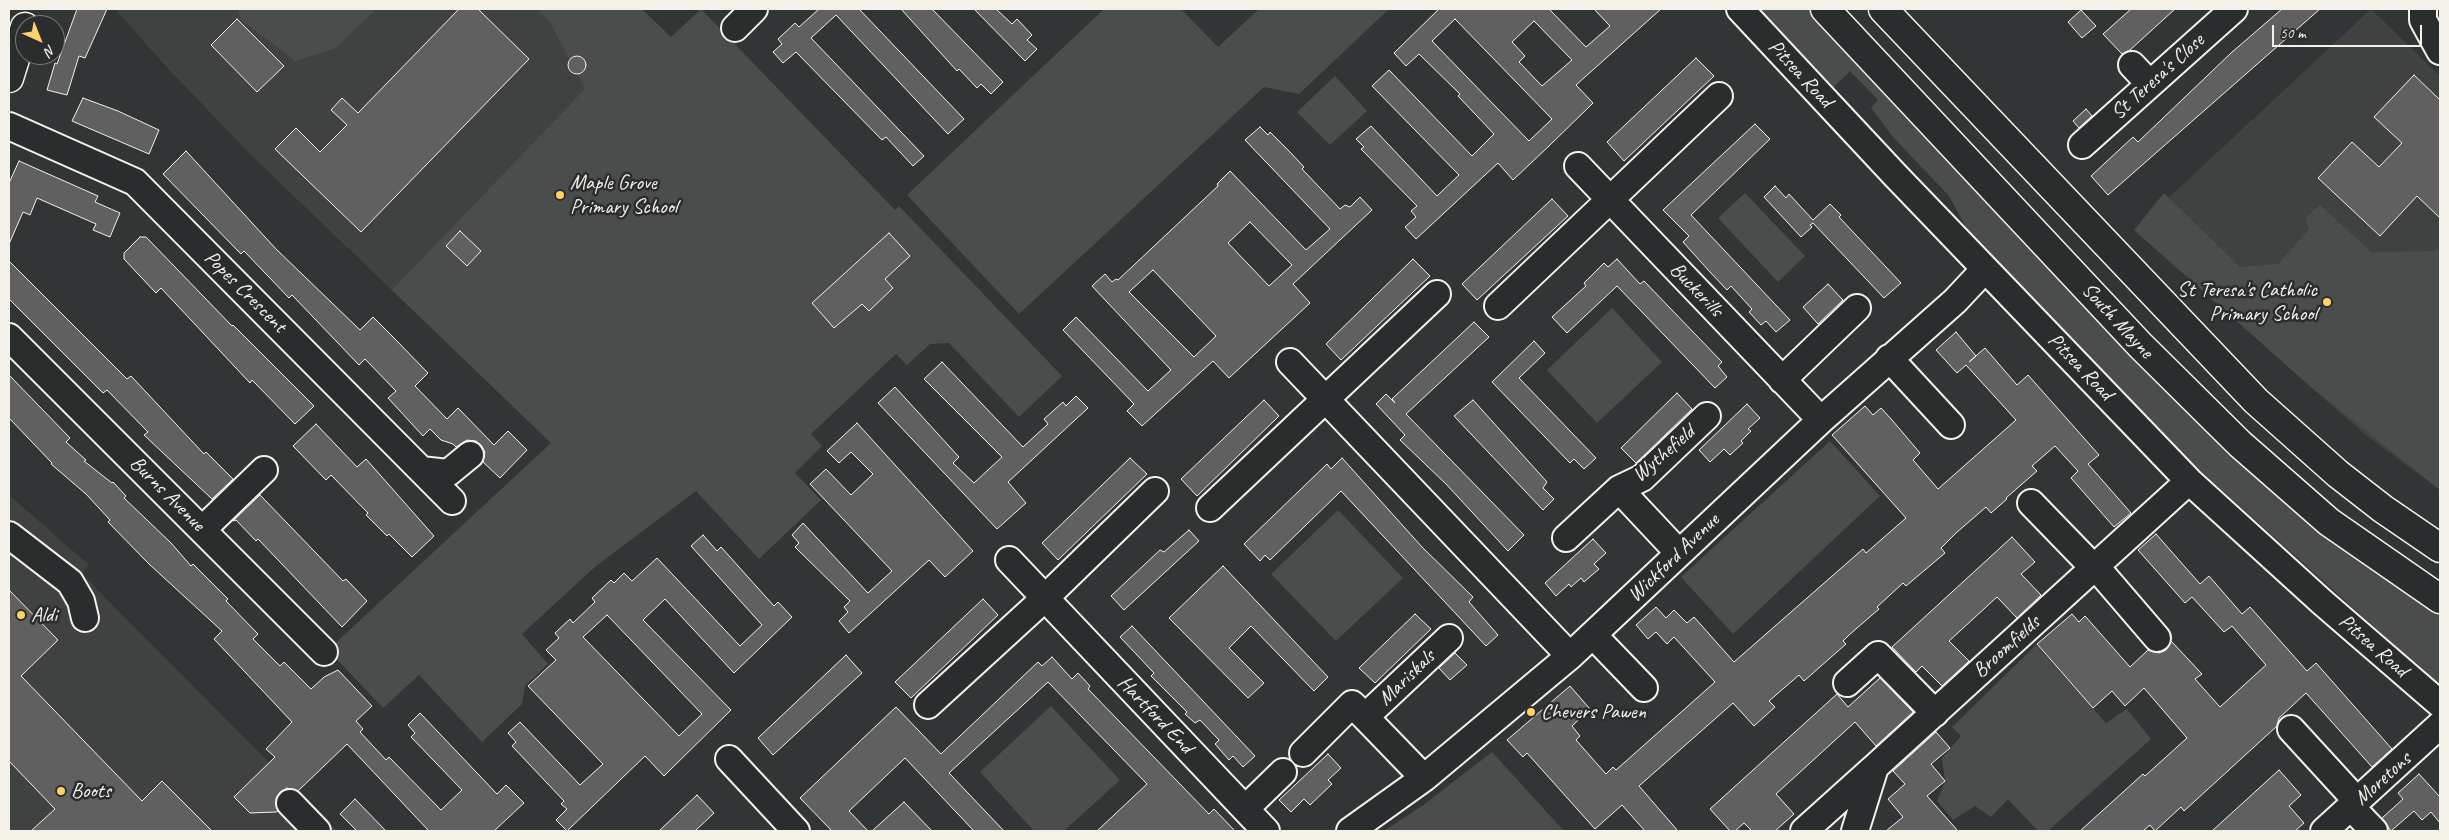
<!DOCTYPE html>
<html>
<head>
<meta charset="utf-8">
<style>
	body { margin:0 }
	#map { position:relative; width:2449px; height:840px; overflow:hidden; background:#323535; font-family:Caveat,sans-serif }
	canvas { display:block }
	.frame { position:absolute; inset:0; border:10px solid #f4f1e8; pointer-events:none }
	.north { position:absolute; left:15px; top:15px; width:50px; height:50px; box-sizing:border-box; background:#2a2d2e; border:1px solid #7b7b78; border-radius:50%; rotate:136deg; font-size:14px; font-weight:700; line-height:20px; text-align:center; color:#f4f1e8 }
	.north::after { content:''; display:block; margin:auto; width:18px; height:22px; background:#ffd166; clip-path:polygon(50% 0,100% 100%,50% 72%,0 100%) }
	.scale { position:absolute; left:2272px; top:25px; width:150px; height:22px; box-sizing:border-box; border:2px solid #f4f1e8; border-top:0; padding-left:6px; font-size:15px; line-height:18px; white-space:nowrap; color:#f4f1e8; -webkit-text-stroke:4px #2a2d2e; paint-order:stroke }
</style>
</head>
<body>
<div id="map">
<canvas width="2449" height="840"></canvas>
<div class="frame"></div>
<div class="north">N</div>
<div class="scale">50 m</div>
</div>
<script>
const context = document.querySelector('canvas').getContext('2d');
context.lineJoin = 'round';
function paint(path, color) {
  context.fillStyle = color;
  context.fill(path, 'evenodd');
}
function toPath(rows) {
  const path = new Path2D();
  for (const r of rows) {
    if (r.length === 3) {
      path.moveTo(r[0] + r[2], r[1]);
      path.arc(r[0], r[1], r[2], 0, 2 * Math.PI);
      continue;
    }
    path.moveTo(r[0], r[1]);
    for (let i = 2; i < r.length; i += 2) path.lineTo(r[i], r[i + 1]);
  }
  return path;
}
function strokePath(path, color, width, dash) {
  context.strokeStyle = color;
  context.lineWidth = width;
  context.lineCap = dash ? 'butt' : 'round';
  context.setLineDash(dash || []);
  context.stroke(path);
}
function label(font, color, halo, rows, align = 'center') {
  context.font = font + ' Caveat,sans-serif';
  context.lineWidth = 5;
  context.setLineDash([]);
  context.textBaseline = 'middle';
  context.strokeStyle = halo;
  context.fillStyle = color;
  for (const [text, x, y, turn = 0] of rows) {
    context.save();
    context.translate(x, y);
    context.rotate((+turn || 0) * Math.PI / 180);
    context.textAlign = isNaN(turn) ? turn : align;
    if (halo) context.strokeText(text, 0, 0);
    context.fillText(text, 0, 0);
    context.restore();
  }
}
paint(toPath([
	[115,9,642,9,551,443,250,154,162,62],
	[2371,9,2440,76,2440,490,2364,434,2134,230],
	[9,495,89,565,82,574,337,831,9,831]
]), '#404242');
paint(toPath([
	[238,9,376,9,336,48,295,61,240,19],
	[537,9,642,9,671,37,701,9,895,210,899,206,1062,376,1019,417,949,343,930,344,907,365,896,354,811,434,822,446,795,473,821,500,759,559,696,491,596,566,522,634,548,664,525,686,522,704,482,742,419,675,383,708,328,650,551,443,392,290,585,89,549,20],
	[1104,9,1181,9,1218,47,1259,9,1389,9,1299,94,1264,87,1019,314,907,195],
	[1759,9,1811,9,2338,544,2391,582,2440,612,2440,686,2194,465,1966,227,1949,196,1893,137,1871,108,1878,100,1850,71,1834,87],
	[1335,76,1367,111,1330,145,1297,112],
	[1745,193,1805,256,1778,282,1718,218],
	[2164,193,2240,267,2278,264,2309,229,2306,217,2320,205,2371,252,2435,251,2440,247,2440,490,2312,388,2134,230],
	[1612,308,1662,362,1597,423,1547,370],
	[1830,441,1880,496,1733,634,1681,577],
	[1338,510,1403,578,1336,641,1271,574],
	[2036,645,2106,723,2127,709,2151,739,2048,831,2038,831,2008,799,1991,817,1975,806,1953,820,1937,801,1945,781,1942,758,1961,736,1952,727],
	[1051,706,1120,780,1064,831,1034,831,980,772],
	[1492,752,1564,831,1384,831,1422,806]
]), '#4b4d4c');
const building = toPath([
	[77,9,107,9,85,58,79,56,67,95,47,90,55,63,57,64,77,9],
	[459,9,478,9,529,59,361,232,275,149,296,128,320,152,347,125,331,110,342,98,358,113,459,9],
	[819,9,859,9,964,119,948,134,836,15,811,38,924,156,913,166,886,137,882,140,796,52,783,63,773,52,782,44,778,39,795,23,799,27,819,9],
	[901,9,932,9,1003,82,991,94,981,84,977,88,959,69,957,71,901,9],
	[974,9,996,9,1012,24,1017,19,1032,35,1027,40,1037,49,1025,61,974,9],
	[1439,9,1549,9,1586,47,1610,26,1594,9,1661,9,1576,85,1593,103,1549,146,1513,180,1498,163,1416,239,1405,227,1416,217,1411,211,1417,206,1361,149,1364,147,1356,139,1371,126,1437,196,1459,175,1372,86,1389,70,1472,156,1494,134,1458,96,1460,94,1419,54,1406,66,1394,53,1439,9],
	[1455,19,1552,119,1529,141,1432,41,1455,19],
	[1534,21,1572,60,1542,86,1519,62,1525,56,1512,42,1534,21],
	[2131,9,2175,9,2130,50,2122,54,2103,34,2131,9],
	[2282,9,2320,9,2108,195,2091,176,2133,137,2138,142,2231,53,2282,9],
	[2081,10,2096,26,2082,38,2068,22,2081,10],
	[237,19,284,66,257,92,211,45,237,19],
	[577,65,9],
	[1696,58,1714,76,1624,161,1607,142,1696,58],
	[2414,75,2440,100,2440,218,2417,196,2380,236,2318,178,2352,142,2379,167,2402,143,2374,117,2414,75],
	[83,98,118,111,159,130,149,154,72,121,83,98],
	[2086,109,2092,116,2079,128,2073,121,2086,109],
	[1755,124,1770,139,1691,215,1790,320,1776,332,1766,321,1761,325,1749,312,1752,309,1731,286,1727,290,1710,272,1683,242,1689,236,1663,210,1755,124],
	[1260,127,1268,135,1270,132,1289,151,1304,167,1302,169,1340,209,1345,205,1350,207,1360,197,1372,210,1293,284,1310,303,1229,378,1213,361,1142,426,1127,411,1134,404,1063,330,1076,317,1148,391,1171,370,1092,286,1105,274,1112,282,1116,279,1118,280,1218,186,1217,184,1230,171,1306,250,1330,229,1245,140,1260,127],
	[1250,222,1292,265,1269,286,1228,243,1250,222],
	[1153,270,1216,336,1194,357,1129,292,1153,270],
	[186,151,276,249,360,330,373,317,394,338,428,373,415,386,447,419,458,408,494,445,508,431,527,450,500,478,483,462,485,452,481,445,476,441,467,440,456,447,453,444,441,440,430,429,423,436,388,398,396,391,365,359,359,365,292,295,289,298,244,251,241,254,163,174,186,151],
	[19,161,98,196,95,202,120,213,110,237,93,230,96,224,37,198,30,215,23,212,9,244,9,183,19,161],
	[1775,186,1786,198,1789,194,1813,220,1830,204,1841,215,1839,217,1901,283,1884,298,1813,223,1810,225,1812,227,1801,237,1764,197,1775,186],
	[1552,199,1568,216,1477,300,1462,284,1552,199],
	[460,231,481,251,467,266,446,246,460,231],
	[889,233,910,256,885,279,893,288,869,311,862,304,834,328,812,303,889,233],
	[140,237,146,237,232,326,233,325,314,406,295,424,252,380,250,383,161,288,156,293,124,259,124,253,140,237],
	[1413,259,1430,276,1341,360,1326,344,1413,259],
	[1617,259,1640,284,1644,281,1722,362,1718,366,1727,377,1715,388,1617,286,1567,333,1552,317,1586,286,1584,283,1604,263,1608,267,1617,259],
	[9,261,127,379,131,376,204,454,206,452,233,479,212,499,144,435,148,432,107,390,103,393,9,299,9,261],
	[1828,284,1843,300,1818,324,1803,307,1828,284],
	[1474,322,1489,337,1406,414,1524,535,1508,551,1446,484,1400,440,1405,435,1376,404,1386,394,1395,403,1392,399,1474,322],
	[1956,332,1976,356,1969,362,1985,348,2017,385,2028,375,2099,455,2088,464,2131,513,2114,527,2071,478,2078,471,2055,446,2032,466,2037,471,2006,498,2007,499,1991,513,1986,507,1956,533,1941,548,1945,553,1906,586,1903,583,1877,607,1879,609,1849,635,1843,641,1846,644,1821,666,1804,681,1799,675,1769,701,1775,707,1754,726,1733,703,1639,786,1678,831,1645,831,1622,805,1595,829,1527,753,1523,757,1507,740,1570,686,1590,709,1572,726,1580,736,1576,740,1606,774,1613,767,1616,770,1715,682,1674,637,1667,644,1656,632,1648,639,1636,625,1656,607,1666,618,1674,610,1687,623,1694,617,1734,662,1863,549,1866,553,1906,518,1832,435,1865,406,1873,415,1881,408,1892,420,1920,453,1913,460,1938,489,2016,420,1966,365,1957,373,1936,350,1956,332],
	[1534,341,1545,353,1519,378,1596,458,1584,469,1574,459,1570,463,1492,382,1534,341],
	[942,362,1023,447,1048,424,1044,419,1063,402,1066,406,1076,396,1088,408,1008,482,1026,503,997,529,878,403,895,387,959,457,953,463,974,483,1002,457,924,379,942,362],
	[9,375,70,438,66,442,86,460,84,461,112,483,113,482,126,496,124,498,171,543,191,566,193,564,228,599,226,601,258,634,253,639,280,666,284,662,311,689,324,677,338,670,372,706,356,721,363,729,360,732,386,760,389,757,441,810,462,790,411,737,415,733,408,725,420,713,497,794,506,785,524,803,494,831,429,831,347,744,298,791,287,788,280,792,276,799,278,811,276,812,250,813,234,797,275,757,266,749,292,722,214,639,222,631,149,564,108,522,110,520,86,494,51,464,52,463,9,418,9,375],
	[1677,393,1692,409,1636,463,1621,448,1677,393],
	[1264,400,1279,416,1197,496,1181,479,1264,400],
	[1473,400,1547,482,1543,488,1554,499,1543,510,1454,416,1473,400],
	[1747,404,1760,418,1748,429,1751,431,1741,441,1743,443,1730,455,1724,449,1710,462,1699,450,1747,404],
	[857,423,973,551,945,577,929,560,849,633,839,621,848,612,844,607,850,601,795,547,799,543,792,535,803,523,868,593,892,571,810,484,826,469,851,495,873,474,851,452,839,463,827,451,857,423],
	[316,424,357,467,366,459,434,536,412,557,389,534,387,536,366,515,368,513,331,475,326,480,293,446,316,424],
	[1130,458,1147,474,1058,560,1042,543,1130,458],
	[1342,458,1422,547,1473,597,1469,602,1498,635,1486,646,1341,491,1270,560,1265,555,1260,561,1244,544,1327,464,1331,469,1342,458],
	[260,495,343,581,346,579,367,601,342,627,258,539,256,541,236,520,233,521,260,495],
	[1189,530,1199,541,1124,610,1111,596,1160,550,1164,552,1189,530],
	[2156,534,2200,584,2209,576,2242,614,2250,607,2307,671,2316,663,2392,749,2372,767,2306,693,2279,718,2277,726,2184,811,2181,807,2155,831,2150,825,2143,831,2080,831,2143,774,2145,776,2187,738,2144,688,2125,706,2112,691,2093,708,2037,644,2072,614,2079,622,2085,616,2130,667,2148,650,2159,653,2166,650,2171,641,2202,674,2195,679,2220,707,2266,665,2232,626,2224,632,2192,597,2185,603,2138,550,2156,534],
	[703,535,717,551,721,547,774,606,778,602,792,617,734,673,665,599,643,620,731,710,664,776,645,756,567,831,556,820,567,809,561,804,564,801,512,746,516,742,508,733,520,722,580,785,603,764,528,686,556,660,546,650,559,638,555,633,570,619,573,623,595,602,592,598,611,580,614,583,624,573,632,581,657,558,740,646,762,625,691,546,703,535],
	[607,615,702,714,679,736,583,637,607,615],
	[2012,537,2035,562,2021,574,2041,595,2017,618,1997,597,1949,641,1969,661,1942,686,1922,666,1916,672,1892,647,2012,537],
	[1593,539,1606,553,1594,564,1599,569,1584,582,1581,578,1571,587,1569,584,1556,596,1545,583,1593,539],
	[1223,566,1328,677,1314,691,1251,626,1229,648,1264,683,1248,698,1169,618,1223,566],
	[9,590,58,640,21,676,142,801,162,781,212,831,31,831,55,809,9,761,9,590],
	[983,599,998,615,911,698,895,682,983,599],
	[1415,614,1431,629,1375,683,1359,668,1415,614],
	[1132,626,1255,756,1243,767,1233,756,1229,760,1215,744,1219,740,1200,720,1195,723,1185,714,1187,712,1151,676,1154,673,1120,637,1132,626],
	[1455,653,1467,665,1450,680,1439,668,1455,653],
	[846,655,862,673,773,755,758,738,846,655],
	[1052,657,1072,679,1078,673,1090,686,1088,689,1209,814,1214,809,1235,831,1097,831,1147,784,1048,682,949,773,1004,831,974,831,905,758,849,811,868,831,832,831,800,798,896,707,941,754,1038,662,1042,666,1052,657],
	[1880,678,1913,712,1876,746,1855,722,1776,794,1794,814,1775,831,1752,831,1744,823,1735,831,1730,831,1710,809,1837,694,1848,707,1880,678],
	[1936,732,1950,748,1931,764,1945,781,1927,796,1958,831,1886,831,1903,817,1888,799,1905,784,1893,771,1936,732],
	[1328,754,1341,768,1328,780,1332,784,1310,805,1304,799,1291,812,1279,800,1328,754],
	[2279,770,2301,795,2289,806,2304,823,2295,831,2212,831,2279,770],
	[2419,774,2440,797,2440,823,2431,812,2422,820,2414,811,2391,831,2382,818,2403,799,2398,793,2419,774],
	[697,795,714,813,695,831,659,831,697,795],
	[355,799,386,831,357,831,340,814,355,799],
	[904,802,932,831,872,831,904,802]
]);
paint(building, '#5f605f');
strokePath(building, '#f4f1e8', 1);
const minor = toPath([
	[1740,9,1895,175,2189,481,2322,602,2440,704],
	[2423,9,2423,20,2440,51],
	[735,28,754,9],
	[2132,65,2150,84],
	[9,126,135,182,452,501],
	[2082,145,2234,9],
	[1578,166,1821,420],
	[1498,306,1719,96],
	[9,337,324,652],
	[1889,358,1951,425],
	[1290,362,1570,656],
	[1782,380,1857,308],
	[421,470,448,473,470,455],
	[1619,489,1679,553],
	[2031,503,2094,568],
	[1210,508,1437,294],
	[203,529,264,470],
	[9,535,70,582,81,601,85,618],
	[1566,538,1619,489,1642,478,1707,416],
	[1009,560,1266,831],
	[2096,567,2157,638],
	[1593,635,1644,688],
	[1847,683,1878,655,1935,713],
	[928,705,1045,598,1155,491],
	[1365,717,1424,778],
	[2291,729,2357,801],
	[1303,753,1352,704,1365,717,1449,638],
	[729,759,796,831],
	[290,803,317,831],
	[2351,807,2374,831],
	[1245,809,1283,772],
	[1350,831,1424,778,1570,656,1821,420,1955,301,1985,269],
	[1804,831,1874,768],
	[1855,831,1875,767,2189,481],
	[2324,831,2440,725]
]);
const major = toPath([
	[1825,9,2140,345,2240,444,2329,522,2440,599],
	[1883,9,2256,401,2338,474,2383,509,2440,548],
	[9,78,25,27]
]);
strokePath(minor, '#f4f1e8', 30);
strokePath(major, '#f4f1e8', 31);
strokePath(minor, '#2a2d2e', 26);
strokePath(major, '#2a2d2e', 28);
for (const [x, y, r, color] of [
	[560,195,5,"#ffd166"],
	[2327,302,5,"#ffd166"],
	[21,615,5,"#ffd166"],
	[1531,712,5,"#ffd166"],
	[61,791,5,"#ffd166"]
]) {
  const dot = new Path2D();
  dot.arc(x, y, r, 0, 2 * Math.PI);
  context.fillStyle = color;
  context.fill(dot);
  strokePath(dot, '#2a2d2e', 2);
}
label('21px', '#f4f1e8', '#2a2d2e', [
	["Pitsea Road",1800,74,47],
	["St Teresa's Close",2158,77,-42],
	["Buckerills",1696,290,46],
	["Popes Crescent",245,292,45],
	["South Mayne",2117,321,47],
	["Pitsea Road",2080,367,46],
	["Wythefield",1664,454,-41],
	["Burns Avenue",167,494,45],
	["Wickford Avenue",1674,558,-44],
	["Pitsea Road",2373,646,41],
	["Broomfields",2007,647,-42],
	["Mariskals",1407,678,-44],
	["Hartford End",1155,715,46],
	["Moretons",2383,779,-42]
]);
label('21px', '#f4f1e8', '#2a2d2e', [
	["Maple Grove",570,183],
	["Primary School",570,207],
	["St Teresa's Catholic",2317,290,"right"],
	["Primary School",2317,314,"right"],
	["Aldi",31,615],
	["Chevers Pawen",1541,712],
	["Boots",71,791]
], 'left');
</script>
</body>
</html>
